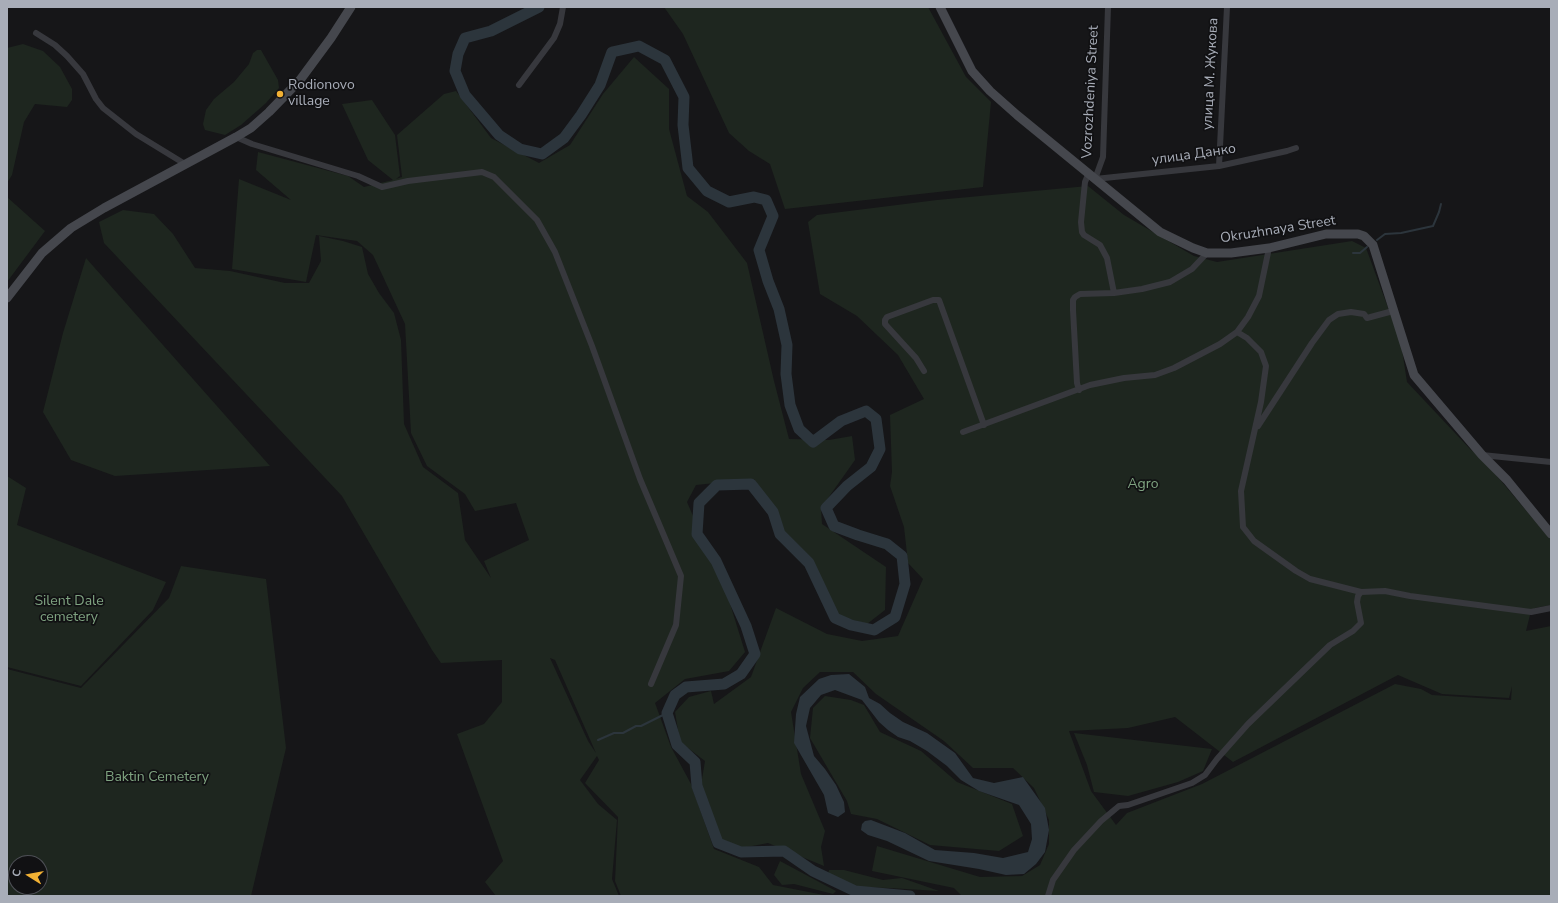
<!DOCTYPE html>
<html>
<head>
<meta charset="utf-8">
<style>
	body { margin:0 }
	#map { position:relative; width:1558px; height:903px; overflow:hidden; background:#161618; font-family:"Nunito Sans",sans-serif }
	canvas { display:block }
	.frame { position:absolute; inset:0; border:8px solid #a8adb8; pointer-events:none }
	.north { position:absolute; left:8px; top:855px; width:40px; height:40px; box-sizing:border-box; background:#111113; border:1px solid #4d4f55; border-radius:50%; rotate:281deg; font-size:11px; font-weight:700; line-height:16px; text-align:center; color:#a8adb8 }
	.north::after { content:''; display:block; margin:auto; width:14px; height:18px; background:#f2b134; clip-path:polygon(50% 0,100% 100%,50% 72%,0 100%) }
</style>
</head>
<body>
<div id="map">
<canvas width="1558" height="903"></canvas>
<div class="frame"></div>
<div class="north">С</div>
</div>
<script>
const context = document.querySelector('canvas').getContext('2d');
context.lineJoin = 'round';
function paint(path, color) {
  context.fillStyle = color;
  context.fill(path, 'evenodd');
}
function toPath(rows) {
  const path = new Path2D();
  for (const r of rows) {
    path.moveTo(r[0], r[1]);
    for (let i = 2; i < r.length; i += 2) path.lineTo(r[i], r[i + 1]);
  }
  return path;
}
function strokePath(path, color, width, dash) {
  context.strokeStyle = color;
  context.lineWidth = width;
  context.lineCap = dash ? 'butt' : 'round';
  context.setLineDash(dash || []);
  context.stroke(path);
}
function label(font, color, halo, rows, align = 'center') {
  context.font = font + ' "Nunito Sans",sans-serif';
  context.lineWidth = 3.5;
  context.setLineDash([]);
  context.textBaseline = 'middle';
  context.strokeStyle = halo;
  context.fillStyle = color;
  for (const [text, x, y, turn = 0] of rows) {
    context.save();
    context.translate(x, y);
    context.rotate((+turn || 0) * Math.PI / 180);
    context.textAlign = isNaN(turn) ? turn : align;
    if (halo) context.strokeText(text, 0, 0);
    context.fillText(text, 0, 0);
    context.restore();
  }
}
paint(toPath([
	[664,7,928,7,966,77,991,102,983,187,785,209,770,164,749,151,729,133,683,34],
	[23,44,43,51,60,67,72,89,72,100,67,107,35,104,24,122,12,175,7,183,7,48],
	[257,50,261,50,278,80,279,88,266,103,241,125,225,135,205,130,203,124,206,110,214,99,234,82,249,64,253,53],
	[634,57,669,89,669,129,687,196,708,212,747,263,774,381,789,439,829,440,852,436,855,460,821,508,822,524,886,567,885,610,867,624,839,616,822,586,784,537,754,479,696,485,687,502,727,594,745,652,729,671,685,679,655,703,671,747,691,784,714,849,759,867,773,885,829,896,621,896,615,881,618,817,585,783,599,760,597,756,580,780,598,804,617,820,612,879,619,896,496,896,485,882,503,861,457,734,484,724,502,702,502,660,441,663,432,650,342,496,104,243,99,222,123,210,154,214,173,234,195,268,230,271,285,283,309,283,321,261,319,236,343,241,362,247,368,274,379,293,394,313,401,340,404,424,423,467,458,493,465,540,491,578,484,561,529,540,516,503,475,511,465,494,427,466,411,433,405,324,373,255,357,241,316,235,306,282,232,269,239,179,291,200,256,170,258,152,348,176,364,187,393,180,368,160,342,104,372,100,395,135,400,176,396,179,402,177,397,135,444,94,456,91,491,138,539,163,570,145,603,94],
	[550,658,555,660,596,753,588,741],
	[1088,186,1124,215,1194,256,1217,262,1352,241,1366,248,1401,343,1407,382,1471,450,1480,456,1551,540,1551,605,1535,608,1530,615,1526,631,1551,626,1551,896,962,896,954,888,872,871,877,846,980,877,1022,876,1040,865,1049,844,1049,820,1034,788,1013,768,973,768,944,741,876,694,853,672,820,672,803,688,791,712,801,774,825,831,821,847,824,866,768,843,742,848,720,839,701,785,705,761,680,742,675,712,689,697,711,691,714,704,751,677,776,608,827,634,862,641,898,636,923,579,908,563,904,527,890,486,892,472,890,415,924,399,898,355,857,316,820,294,808,222,817,215,937,200],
	[1398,675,1442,694,1509,698,1512,686,1511,700,1432,695,1421,689,1395,684,1202,784,1127,813,1116,825,1091,791,1069,731,1128,728,1175,717,1233,762],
	[7,197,45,231,7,282],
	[86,258,270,466,115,476,71,460,43,412,63,333],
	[7,476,26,488,17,525,166,582,153,610,81,686,7,667],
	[181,566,266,579,286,748,251,896,7,896,7,669,81,688,169,598],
	[16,863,40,863,40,887,16,887],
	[825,696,851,700,864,705,880,732,921,751,957,782,1012,804,1023,836,999,851,930,845,877,819,851,814,847,801,810,738,813,708],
	[1074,733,1212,749,1203,771,1178,782,1128,796,1094,792,1087,765],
	[780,861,836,891,833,894,794,884,782,885,774,875],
	[829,870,844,870,883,880,902,878,939,891,889,888,856,887,828,874]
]), '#1e261f');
paint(toPath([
	[849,674,865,687,869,698,880,704,890,713,903,722,927,733,955,753,973,778,994,783,1023,777,1045,808,1049,830,1045,852,1036,864,1024,874,1006,875,979,869,929,861,887,841,868,835,861,830,862,824,865,821,871,820,905,833,935,850,974,853,1003,858,1028,852,1032,839,1031,824,1019,805,979,791,961,780,947,766,927,751,910,741,898,737,888,730,879,722,862,700,835,690,821,695,810,708,806,726,814,756,825,769,836,785,844,802,845,812,838,817,828,813,824,795,794,743,796,714,800,697,819,679,831,675]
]), '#2c353c');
strokePath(toPath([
	[1377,240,1385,234,1401,233,1433,226,1439,212,1441,204],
	[1353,253,1360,253,1367,247],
	[598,740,614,733,623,733,636,726,641,726,667,713]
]), '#2c353c', 2);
strokePath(toPath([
	[539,7,491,31,465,38,458,54,455,71,465,95,499,135,520,149,542,154,564,138,581,115,600,85,612,52,639,46,665,60,684,97,683,125,688,168,707,191,729,202,754,197,766,200,773,216,759,250,768,281,779,309,787,345,786,374,790,405,799,429,813,442,841,421,866,411,876,419,880,449,871,467,847,486,826,508,834,526,858,535,887,544,902,556,905,584,895,617,874,630,851,625,835,618,809,563,780,534,773,512,751,484,717,485,699,503,697,534,716,561,746,626,755,654,741,674,724,684,686,687,675,695,667,713,677,745,695,762,697,786,718,843,741,852,784,851,813,871,855,891,910,896]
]), '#2c353c', 11);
strokePath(toPath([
	[1108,7,1103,157,1095,179,1219,166,1287,151,1296,148],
	[36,33,55,45,67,56,83,74,96,99,103,108,136,134,185,164],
	[519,85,554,38,560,24,563,7],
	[236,137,252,144,358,176,382,187,408,181,482,172,494,177,537,220,555,252,592,346,640,479,681,576,676,625,651,684],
	[1219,166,1227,7],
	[1088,175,1085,182,1081,222,1082,232,1084,235,1100,245,1107,258,1114,293],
	[1237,332,1247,338,1261,352,1266,366,1261,402,1241,491,1243,527,1254,541,1296,571,1310,579,1361,592],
	[924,371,916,358,885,324,885,320,887,317,933,300,939,300,984,425],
	[1079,390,1077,383,1073,310,1073,300,1075,297,1080,294,1114,293,1142,289,1170,282,1192,269,1207,253],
	[1258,426,1312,343,1329,320,1338,314,1351,312,1364,314,1367,318,1393,311],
	[963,432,1090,385,1124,378,1155,375,1174,368,1220,344,1237,332,1248,317,1259,296,1269,248],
	[1482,455,1551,462],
	[1048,896,1053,880,1074,850,1101,821,1119,806,1128,805,1192,783,1205,775,1217,759,1248,724,1330,645,1353,631,1361,623,1357,602,1358,596,1361,592,1385,591,1410,596,1531,612,1551,608]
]), '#37383d', 6);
strokePath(toPath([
	[940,7,972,71,990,91,1017,115,1160,232,1193,248,1207,253,1231,253,1269,248,1326,234,1358,234,1364,236,1373,245,1414,375,1482,455,1507,480,1551,534],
	[7,298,42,253,71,228,104,208,236,137,251,128,269,112,300,80,331,38,351,7]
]), '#45474d', 9);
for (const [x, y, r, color] of [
	[280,94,4,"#f2b134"]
]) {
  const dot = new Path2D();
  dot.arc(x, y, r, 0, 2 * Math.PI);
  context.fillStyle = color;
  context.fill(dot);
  strokePath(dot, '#111113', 1.5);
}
label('14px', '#a8adb8', '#111113', [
	["улица М. Жукова",1211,74,-87],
	["Vozrozhdeniya Street",1091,92,-87],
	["улица Данко",1194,155,-8],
	["Okruzhnaya Street",1278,230,-9]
]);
label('14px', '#a8adb8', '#111113', [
	["Rodionovo",288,86],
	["village",288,102]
], 'left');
label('14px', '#7fa381', '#111113', [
	["Agro",1143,485],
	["Silent Dale",69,602],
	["cemetery",69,618],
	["Baktin Cemetery",157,778]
]);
</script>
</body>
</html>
